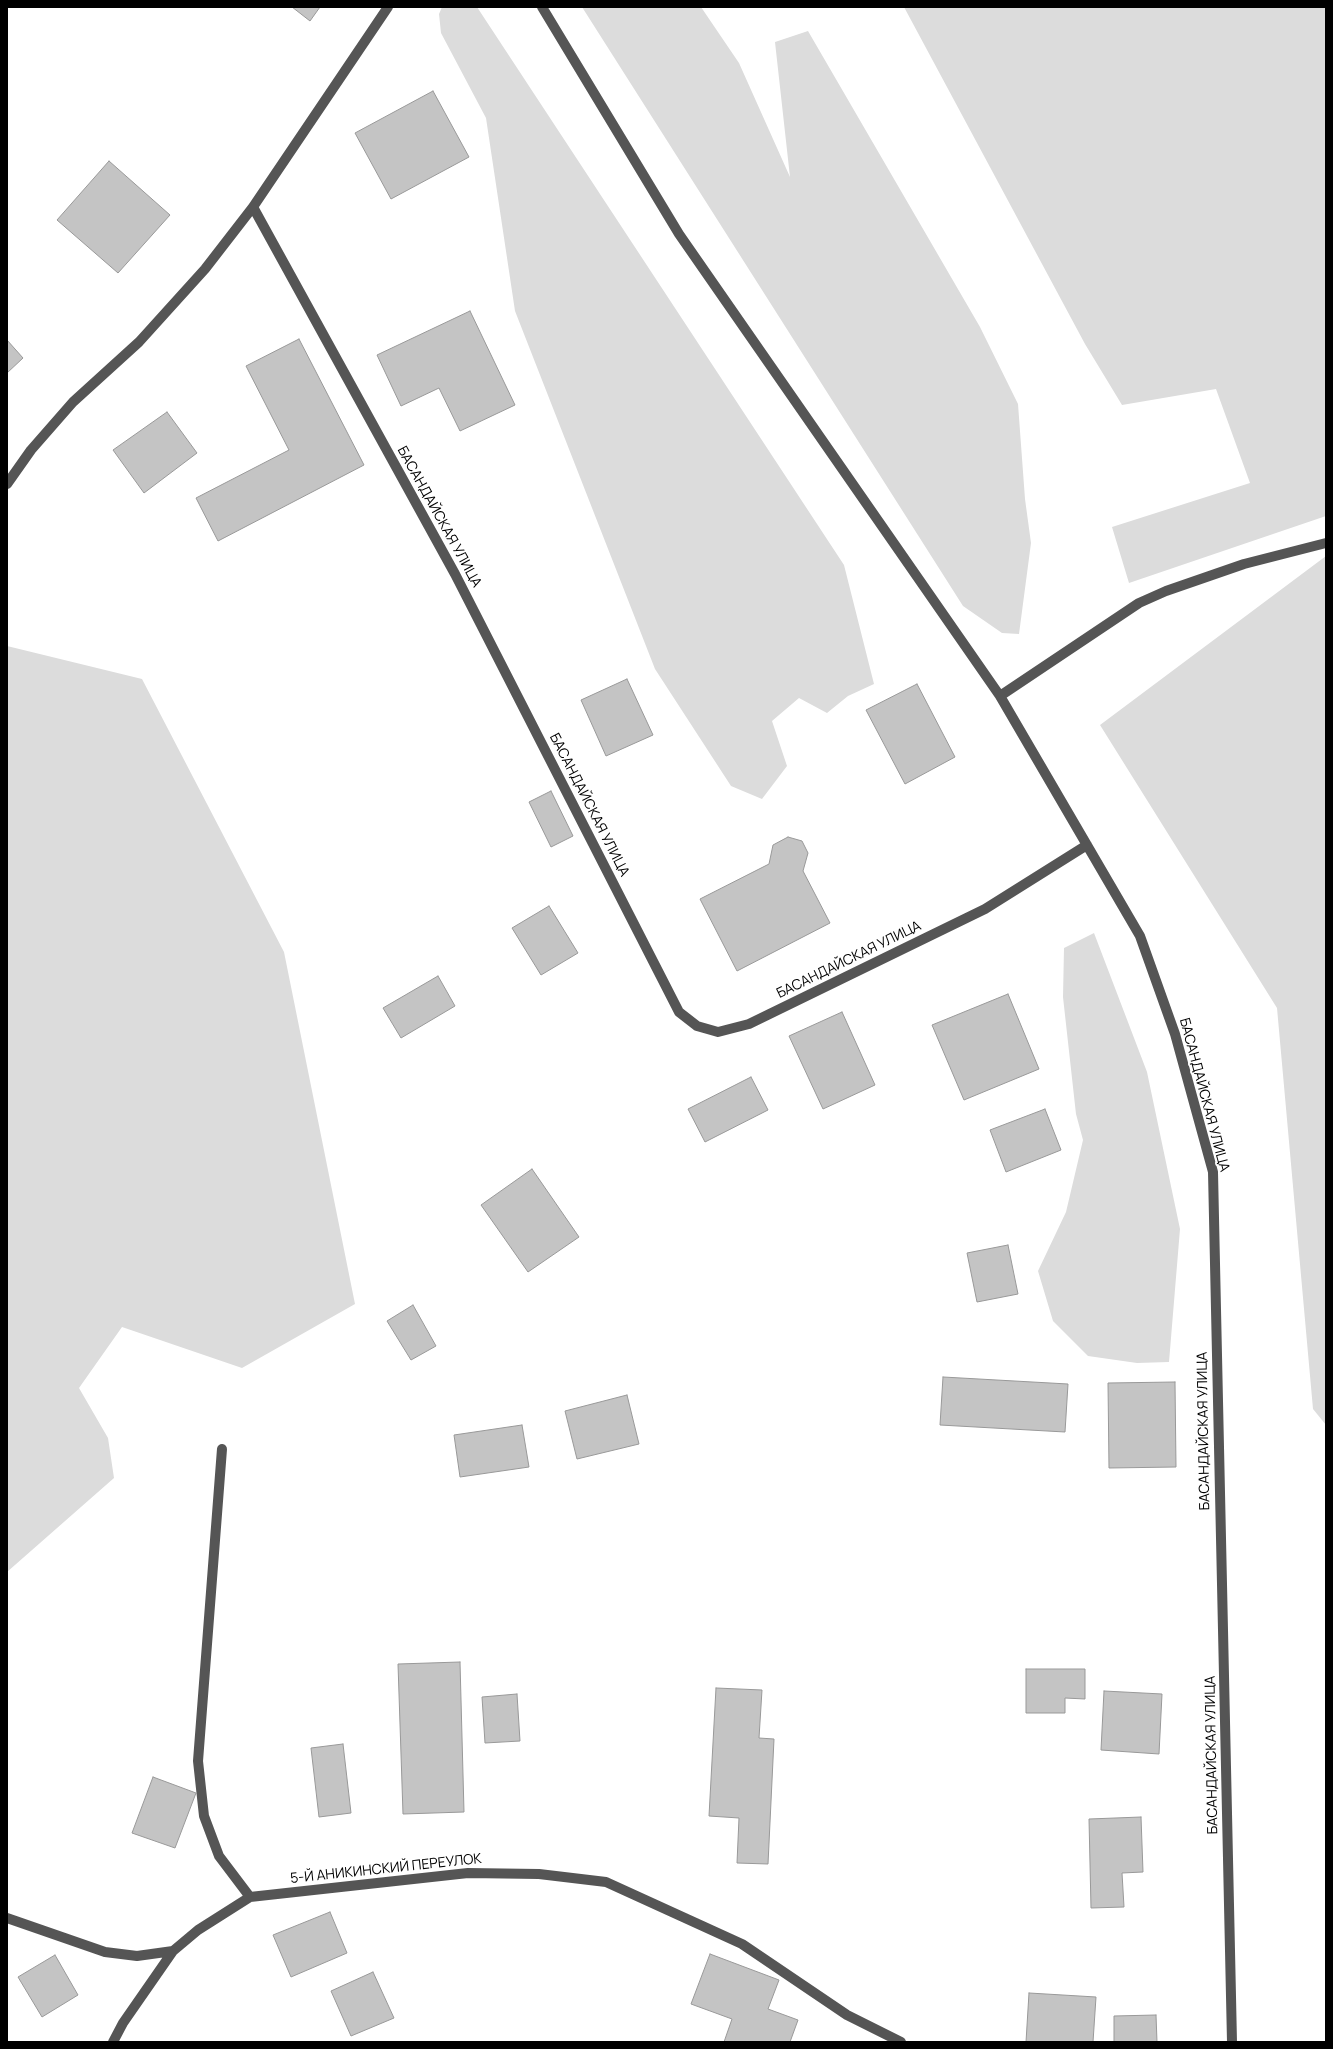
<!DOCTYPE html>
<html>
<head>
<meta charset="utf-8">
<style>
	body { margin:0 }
	#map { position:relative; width:1333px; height:2049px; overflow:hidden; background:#fff; font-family:Manrope,sans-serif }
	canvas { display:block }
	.frame { position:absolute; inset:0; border:8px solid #000; pointer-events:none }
</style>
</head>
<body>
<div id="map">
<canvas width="1333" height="2049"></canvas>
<div class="frame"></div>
</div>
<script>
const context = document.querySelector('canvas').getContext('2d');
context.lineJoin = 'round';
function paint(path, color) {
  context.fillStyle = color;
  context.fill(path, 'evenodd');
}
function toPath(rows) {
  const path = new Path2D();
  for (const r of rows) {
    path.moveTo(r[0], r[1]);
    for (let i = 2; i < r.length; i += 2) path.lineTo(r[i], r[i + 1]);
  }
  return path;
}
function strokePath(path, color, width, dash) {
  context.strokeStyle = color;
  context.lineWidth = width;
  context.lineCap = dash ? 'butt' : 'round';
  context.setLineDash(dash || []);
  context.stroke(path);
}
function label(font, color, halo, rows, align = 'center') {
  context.font = font + ' Manrope,sans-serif';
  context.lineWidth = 3.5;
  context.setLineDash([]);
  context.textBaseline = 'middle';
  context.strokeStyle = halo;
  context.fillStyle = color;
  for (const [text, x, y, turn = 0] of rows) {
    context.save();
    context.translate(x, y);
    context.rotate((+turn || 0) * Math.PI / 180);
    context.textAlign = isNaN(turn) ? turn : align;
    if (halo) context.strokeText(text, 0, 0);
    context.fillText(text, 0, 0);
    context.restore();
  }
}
paint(toPath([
	[442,7,477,7,844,565,874,684,848,696,827,713,799,698,772,721,787,766,762,799,731,786,655,669,515,311,486,118,441,33,439,14],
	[582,7,701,7,739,63,790,177,775,42,808,31,980,327,1018,404,1025,499,1031,543,1019,634,1002,633,963,606],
	[904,7,1326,7,1326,516,1129,583,1112,527,1250,483,1216,389,1122,405,1085,344],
	[1326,556,1326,1425,1313,1409,1277,1008,1100,725],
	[7,646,142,679,284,952,355,1304,242,1368,122,1327,79,1388,108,1438,114,1478,7,1572],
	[1094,933,1147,1072,1180,1229,1169,1362,1137,1363,1088,1356,1053,1321,1038,1271,1066,1212,1083,1140,1076,1114,1063,997,1064,948]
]), '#dcdcdc');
const building = toPath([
	[292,7,320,7,310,21,292,7],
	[433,91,469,157,391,199,355,133,433,91],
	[109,161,170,215,118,273,57,220,109,161],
	[470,311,515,405,460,431,439,388,401,406,377,355,470,311],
	[299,339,364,465,218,541,196,498,289,450,246,366,299,339],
	[7,340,23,358,7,373,7,340],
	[167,412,197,453,144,493,113,450,167,412],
	[627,679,653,735,606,756,581,700,627,679],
	[917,684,955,757,905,784,866,710,917,684],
	[551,791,573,836,551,847,529,802,551,791],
	[788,837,802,841,808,853,803,871,830,923,737,971,700,899,769,864,773,845,788,837],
	[549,906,578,953,541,975,512,928,549,906],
	[438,976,455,1006,401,1038,383,1008,438,976],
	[1008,994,1039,1069,964,1100,932,1025,1008,994],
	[842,1012,875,1085,823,1109,789,1036,842,1012],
	[751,1077,768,1110,705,1142,688,1109,751,1077],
	[1045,1109,1061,1150,1006,1172,990,1130,1045,1109],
	[532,1169,579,1237,528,1272,481,1205,532,1169],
	[1008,1245,1018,1294,977,1302,967,1253,1008,1245],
	[413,1305,436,1346,411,1360,387,1321,413,1305],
	[943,1377,1068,1384,1065,1432,940,1425,943,1377],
	[1175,1382,1176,1467,1109,1468,1108,1383,1175,1382],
	[627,1395,639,1444,577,1459,565,1411,627,1395],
	[522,1425,529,1467,460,1477,454,1435,522,1425],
	[460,1662,464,1812,403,1814,398,1664,460,1662],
	[1026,1669,1085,1669,1085,1699,1065,1698,1065,1713,1026,1713,1026,1669],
	[716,1688,762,1690,759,1738,774,1739,768,1864,737,1863,739,1818,709,1816,716,1688],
	[1104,1691,1162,1694,1159,1754,1101,1750,1104,1691],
	[517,1694,520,1741,485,1743,482,1697,517,1694],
	[343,1744,351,1813,319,1817,311,1748,343,1744],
	[153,1777,196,1793,175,1848,132,1833,153,1777],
	[1141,1817,1143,1872,1122,1873,1124,1907,1091,1908,1089,1819,1141,1817],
	[330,1912,347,1953,291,1977,273,1935,330,1912],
	[710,1954,779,1980,768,2009,798,2020,790,2042,724,2042,732,2019,691,2004,710,1954],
	[55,1955,78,1995,42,2017,18,1977,55,1955],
	[373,1972,394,2018,351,2036,331,1991,373,1972],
	[1029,1993,1096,1997,1093,2042,1026,2042,1029,1993],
	[1156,2015,1157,2042,1114,2042,1114,2016,1156,2015]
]);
paint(building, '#c4c4c4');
strokePath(building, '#999', 1);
strokePath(toPath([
	[542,7,679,234,1000,696,1140,936,1175,1034,1213,1172,1232,2042],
	[253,207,455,574,679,1012,697,1026,718,1032,749,1024,985,909,1087,845],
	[7,484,31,450,73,402,139,342,205,269,253,207,388,7],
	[1000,696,1139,603,1166,591,1244,564,1326,543],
	[222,1449,198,1761,204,1816,219,1856,250,1897],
	[7,1918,105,1952,137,1956,173,1951],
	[113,2042,123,2023,173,1951,198,1930,250,1897,468,1873,539,1874,606,1882,742,1944,847,2015,901,2042]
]), '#555', 10);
label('14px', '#000', '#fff', [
	["БАСАНДАЙСКАЯ УЛИЦА",439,517,61],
	["БАСАНДАЙСКАЯ УЛИЦА",589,805,63],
	["БАСАНДАЙСКАЯ УЛИЦА",849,960,-26],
	["БАСАНДАЙСКАЯ УЛИЦА",1204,1095,75],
	["БАСАНДАЙСКАЯ УЛИЦА",1204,1431,-91],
	["БАСАНДАЙСКАЯ УЛИЦА",1212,1755,-91],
	["5-Й АНИКИНСКИЙ ПЕРЕУЛОК",386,1869,-6]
]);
</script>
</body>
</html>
